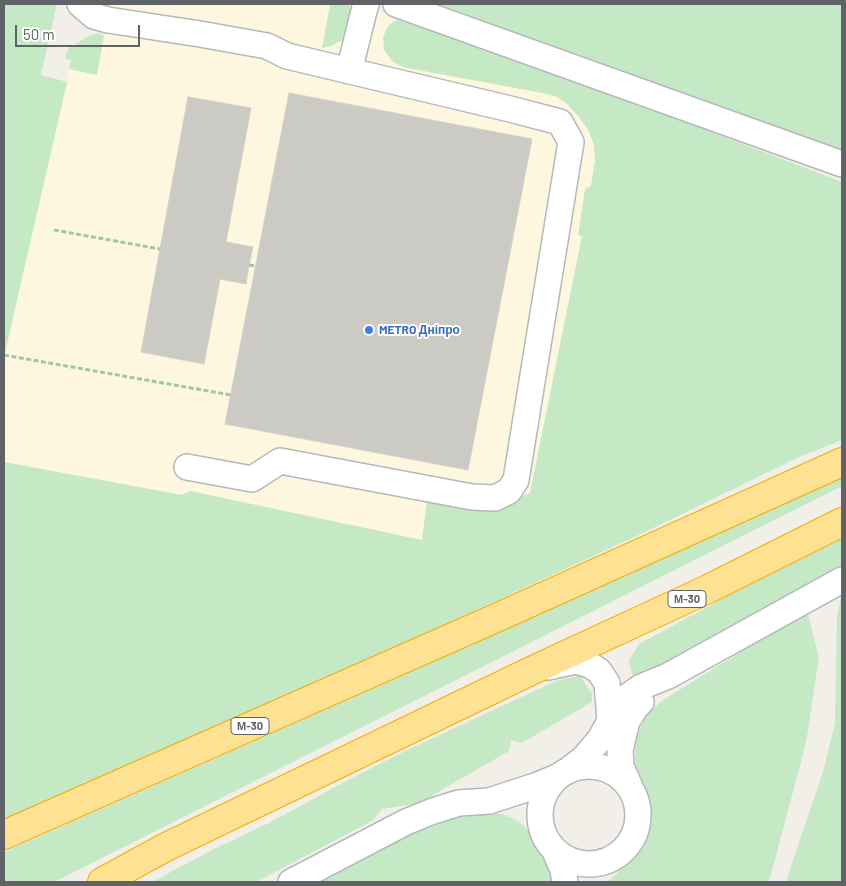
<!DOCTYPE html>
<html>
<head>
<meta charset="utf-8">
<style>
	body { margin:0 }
	#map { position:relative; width:846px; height:886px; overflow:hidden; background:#f1efe8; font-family:Barlow,sans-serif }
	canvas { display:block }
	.frame { position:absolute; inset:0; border:5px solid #5f6368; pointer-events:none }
	.scale { position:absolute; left:15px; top:25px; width:125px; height:22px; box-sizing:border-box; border:2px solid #5f6368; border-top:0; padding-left:6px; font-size:15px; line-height:18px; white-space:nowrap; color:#5f6368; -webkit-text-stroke:4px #fff; paint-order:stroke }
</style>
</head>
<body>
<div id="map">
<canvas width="846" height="886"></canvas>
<div class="frame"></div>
<div class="scale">50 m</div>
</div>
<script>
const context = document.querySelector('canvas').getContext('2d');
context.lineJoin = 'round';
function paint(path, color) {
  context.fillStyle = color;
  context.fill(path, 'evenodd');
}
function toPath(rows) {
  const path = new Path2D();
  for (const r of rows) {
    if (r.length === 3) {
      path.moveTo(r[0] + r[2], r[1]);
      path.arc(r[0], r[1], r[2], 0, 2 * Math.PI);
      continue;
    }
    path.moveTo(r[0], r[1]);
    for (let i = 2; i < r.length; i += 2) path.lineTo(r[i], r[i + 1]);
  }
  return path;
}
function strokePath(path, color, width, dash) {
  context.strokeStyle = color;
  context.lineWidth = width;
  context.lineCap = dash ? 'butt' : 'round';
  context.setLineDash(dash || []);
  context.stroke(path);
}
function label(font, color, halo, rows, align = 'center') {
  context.font = font + ' Barlow,sans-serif';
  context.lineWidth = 4;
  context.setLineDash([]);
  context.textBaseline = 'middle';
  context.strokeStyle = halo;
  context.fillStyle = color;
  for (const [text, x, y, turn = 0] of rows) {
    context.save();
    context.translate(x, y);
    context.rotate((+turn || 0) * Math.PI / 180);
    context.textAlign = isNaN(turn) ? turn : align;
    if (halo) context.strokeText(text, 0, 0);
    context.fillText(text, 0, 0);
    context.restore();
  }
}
paint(toPath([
	[112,4,357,4,615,95,582,236,530,493,485,511,428,501,422,540,190,491,182,495,4,462,4,357,67,82,71,60,65,59,66,54,69,48,87,37,98,33,105,36]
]), '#fef7e0');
paint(toPath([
	[4,4,57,4,41,75,67,82,4,357],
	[330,4,348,4,352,11,345,39,331,46,322,48],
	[421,4,842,4,842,149,672,91],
	[399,18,615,95,842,182,842,440,797,458,643,533,314,685,4,820,4,462,182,495,190,491,422,540,427,500,485,511,530,493,582,236,578,235,585,189,591,186,595,160,594,145,588,130,579,117,567,104,557,97,543,93,407,68,399,65,392,61,384,50,383,37,388,26],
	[98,33,101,34,104,36,97,75,69,69,71,60,65,59,66,54,69,48,87,37],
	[842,477,842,486,54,882,4,882,4,852,395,679],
	[842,534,842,571,634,683,629,661,639,644],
	[842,596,842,882,787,882,789,872,823,772,835,723,837,616,841,597],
	[807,611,819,657,806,743,769,882,608,882,644,847,650,826,650,807,635,767,635,741,646,715,663,700],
	[581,675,586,686,592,693,592,702,522,743,511,740,509,751,419,803,382,809,372,821,256,882,152,882,214,849,269,823,348,780,405,751,556,681],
	[494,812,507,816,519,822,544,846,554,866,559,882,319,882,327,874,448,813]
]), '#c5e8c5');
const building = toPath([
	[289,93,532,139,468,470,225,424,289,93],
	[188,97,251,108,226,242,253,247,249,265,246,284,220,279,204,364,141,352,188,97]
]);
paint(building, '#cccac5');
strokePath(building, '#d6d1c6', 1);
const minor = toPath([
	[80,4,94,16,108,20,200,34,267,46,287,56,510,109,560,122,571,142,516,480,509,491,495,498,472,497,280,461,252,479,187,467],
	[396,4,842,164],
	[349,71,365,7,366,4],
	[548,667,576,661,590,665,599,671,607,683,610,721],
	[589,815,49],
	[571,768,583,759,600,739,610,721,628,696,641,687,668,676,842,580],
	[630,787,621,767,620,750,627,721,636,707,641,702],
	[555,851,563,870,565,882],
	[291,882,406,822,433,811,459,803,489,801,538,785,557,777]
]);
const highway = toPath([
	[4,835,496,618,842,462],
	[102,882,166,847,531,671,708,589,842,522]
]);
strokePath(minor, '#b5b8bc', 28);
strokePath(highway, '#f9ab00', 30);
strokePath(toPath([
	[54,230,160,249],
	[249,265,255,266],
	[4,355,231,395]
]), '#9cc7a9', 3, [5, 2.5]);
strokePath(minor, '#fff', 25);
strokePath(highway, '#fde293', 28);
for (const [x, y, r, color] of [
	[369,330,5,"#3f7fe0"]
]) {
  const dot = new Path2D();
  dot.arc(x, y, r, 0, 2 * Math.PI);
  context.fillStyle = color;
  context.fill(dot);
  strokePath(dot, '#fff', 2);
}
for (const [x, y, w] of [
	[687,599,38],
	[250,726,38]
]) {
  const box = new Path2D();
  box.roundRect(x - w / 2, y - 8.5, w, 17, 4);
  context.fillStyle = '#fff';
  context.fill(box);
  strokePath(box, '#5f6368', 1);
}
label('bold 11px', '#5f6368', null, [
	["М-30",687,599],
	["М-30",250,726]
]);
label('bold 12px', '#366cbe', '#fff', [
	["METRO Дніпро",379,330]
], 'left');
</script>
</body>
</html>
